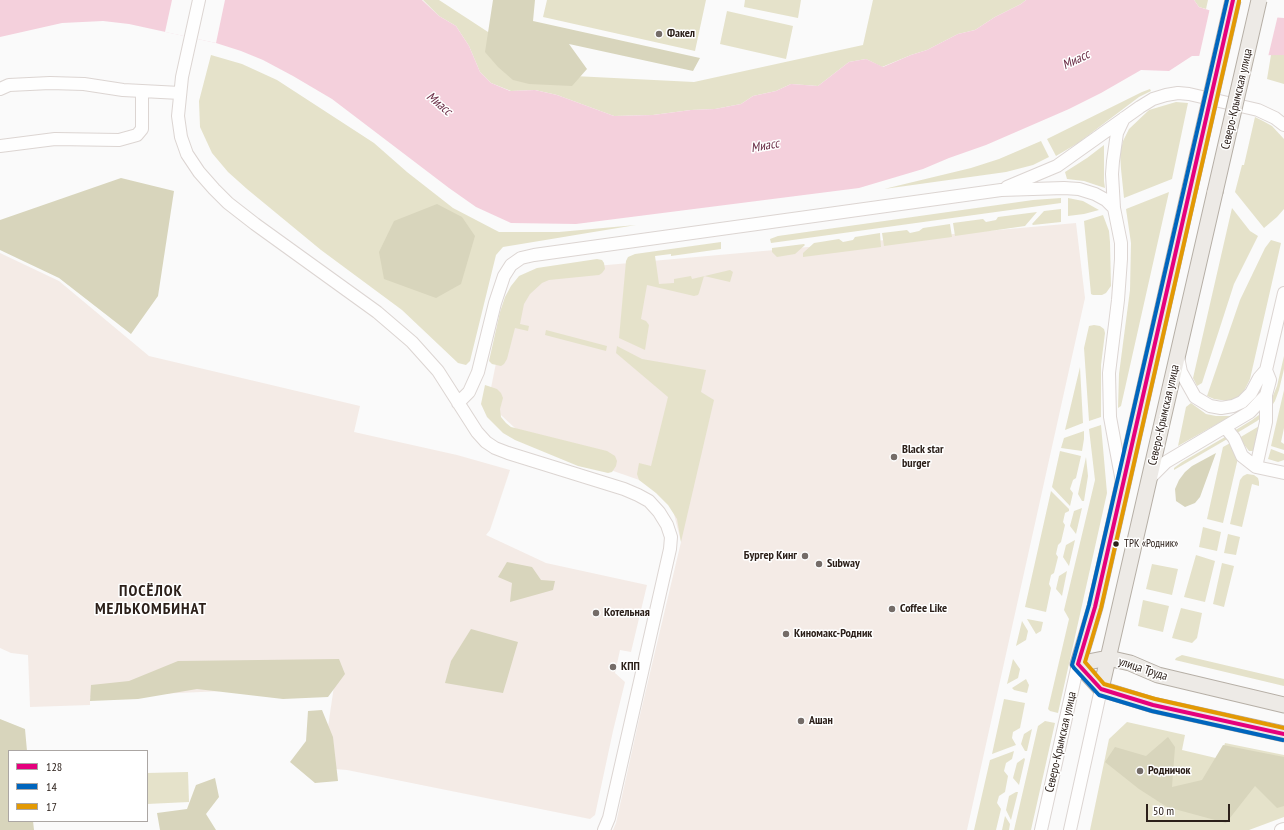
<!DOCTYPE html>
<html>
<head>
<meta charset="utf-8">
<style>
	body { margin:0 }
	#map { position:relative; width:1284px; height:830px; overflow:hidden; background:#fafafa; font-family:"PT Sans Narrow",sans-serif }
	canvas { display:block }
	.legend { position:absolute; left:8px; top:750px; width:140px; height:72px; box-sizing:border-box; background:#fff; border:1px solid #aba6a3; margin:0; padding:5px 7px; list-style:none; font-size:12px; color:#2c201a }
	.legend li { display:flex; align-items:center; gap:8px; height:20px }
	.legend b { width:20px; border:1px solid #aba6a3 }
	.scale { position:absolute; left:1146px; top:804px; width:84px; height:18px; box-sizing:border-box; border:2px solid #2c201a; border-top:0; padding-left:5px; font-size:12px; line-height:14px; white-space:nowrap; color:#2c201a; -webkit-text-stroke:3px #fff; paint-order:stroke }
</style>
</head>
<body>
<div id="map">
<canvas width="1284" height="830"></canvas>
<ul class="legend">
<li><b style="height:5px;background:#e5007d"></b>128</li>
<li><b style="height:5px;background:#0065bd"></b>14</li>
<li><b style="height:5px;background:#e39903"></b>17</li>
</ul>
<div class="scale">50 m</div>
</div>
<script>
const context = document.querySelector('canvas').getContext('2d');
context.lineJoin = 'round';
function paint(path, color) {
  context.fillStyle = color;
  context.fill(path, 'evenodd');
}
function toPath(rows) {
  const path = new Path2D();
  for (const r of rows) {
    path.moveTo(r[0], r[1]);
    for (let i = 2; i < r.length; i += 2) path.lineTo(r[i], r[i + 1]);
  }
  return path;
}
function strokePath(path, color, width, dash) {
  context.strokeStyle = color;
  context.lineWidth = width;
  context.lineCap = dash ? 'butt' : 'round';
  context.setLineDash(dash || []);
  context.stroke(path);
}
function label(font, color, halo, rows, align = 'center') {
  context.font = font + ' "PT Sans Narrow",sans-serif';
  context.lineWidth = 3;
  context.setLineDash([]);
  context.textBaseline = 'middle';
  context.strokeStyle = halo;
  context.fillStyle = color;
  for (const [text, x, y, turn = 0] of rows) {
    context.save();
    context.translate(x, y);
    context.rotate((+turn || 0) * Math.PI / 180);
    context.textAlign = isNaN(turn) ? turn : align;
    if (halo) context.strokeText(text, 0, 0);
    context.fillText(text, 0, 0);
    context.restore();
  }
}
paint(toPath([
	[1076,223,1085,298,967,830,613,830,616,823,640,715,681,542,668,490,530,442,488,403,503,328,540,271],
	[0,253,59,281,149,356,360,406,354,432,457,455,510,470,490,530,486,535,546,563,647,585,631,652,620,650,615,673,625,682,613,731,595,815,590,819,347,770,322,768,334,686,90,697,90,705,30,707,28,655,11,653,0,648]
]), '#f4ebe6');
paint(toPath([
	[423,0,439,0,554,75,694,82,863,45,873,0,1026,0,1021,4,995,17,975,30,958,34,927,50,911,55,882,67,866,59,849,62,818,86,791,84,776,91,753,96,741,104,715,109,691,110,653,115,614,116,557,95,535,90,511,91,491,83,480,72,469,46,456,26,439,16],
	[547,0,706,0,695,51,543,17],
	[745,0,801,0,798,18,744,7],
	[1194,0,1208,0,1206,9,1199,7],
	[727,11,793,26,786,59,720,44],
	[211,55,242,64,277,80,374,143,407,172,453,208,499,232,559,232,636,225,503,247,496,255,470,361,466,365,458,363,402,310,321,250,247,189,228,172,212,153,200,127,199,101],
	[1271,55,1284,55,1284,84,1267,79],
	[1150,89,1151,91,1139,97,1078,143,1056,156,1047,139,1142,92],
	[1176,102,1188,103,1172,179,1124,198,1121,169,1120,153,1123,141,1129,129,1149,110],
	[1255,117,1263,121,1272,126,1284,139,1284,209,1277,217,1264,228,1235,192,1242,165,1244,165],
	[1041,141,1049,157,1033,165,1006,172,884,189,971,168,999,159],
	[1104,145,1104,181,1105,188,1084,181,1067,179,1065,172,1087,158],
	[1169,192,1121,406,1118,408,1119,374,1130,290,1131,243,1126,209],
	[1061,198,1061,203,771,243,770,239,778,236,1033,200],
	[1068,198,1083,201,1099,210,1084,214,1068,216],
	[1232,208,1250,231,1258,236,1234,284,1202,383,1197,386,1193,378],
	[1061,209,1061,222,1033,225,1032,224,1044,211],
	[1037,212,1025,226,955,236,953,223,983,219,986,222,996,220,998,217],
	[1103,215,1109,231,1110,242,1111,286,1106,293,1102,295,1093,295,1091,294,1084,221],
	[950,224,952,237,884,246,882,233,907,230,910,233,919,231,923,228],
	[880,233,881,247,803,257,803,253,814,243,839,239,843,242,853,240,855,237],
	[1271,240,1281,243,1250,379,1243,393,1236,398,1228,401,1214,399,1207,396,1240,300,1265,248],
	[721,242,721,249,671,256,671,254,655,256,659,284,674,283,674,279,691,276,692,279,730,270,733,272,730,282,704,276,699,293,698,295,694,296,647,285,641,319,646,321,649,325,645,350,619,338,626,261,628,257,635,254],
	[804,244,805,245,795,254,777,257,772,252,772,248],
	[597,259,602,260,604,263,605,269,602,273,599,275,549,280,542,283,530,294,524,304,520,324,529,326,528,331,515,328,507,359,504,364,501,366,492,364,489,361,500,312,505,297,511,286,519,276,537,268],
	[1094,325,1100,326,1104,329,1105,333,1101,365,1101,417,1089,421,1084,348,1089,326],
	[546,330,607,346,606,351,545,335],
	[617,346,642,359,706,370,701,392,714,400,681,542,677,519,668,505,656,493,639,480,637,474,639,463,651,466,668,397,616,353],
	[1284,356,1284,369,1279,390,1275,401,1269,410,1270,403,1277,386],
	[1080,367,1083,423,1065,430],
	[485,385,497,389,501,393,503,398,500,409,501,417,506,423,511,427,607,451,615,456,617,461,616,466,612,472,608,473,578,466,515,440,503,433,487,417,481,404],
	[1284,390,1284,428,1281,442,1284,444,1284,450,1271,446],
	[1191,403,1206,414,1216,416,1231,416,1178,446,1186,407],
	[1263,412,1262,417,1257,421,1237,433,1234,431,1252,420],
	[1101,425,1107,493,1058,713,1050,711,1048,709,1069,619,1064,610,1095,480,1089,429],
	[1261,425,1253,451,1249,451,1239,438],
	[1084,431,1084,439,1082,451,1061,448,1064,438],
	[1225,437,1229,438,1174,470,1174,468,1182,462],
	[1232,442,1238,458,1223,523,1207,519,1223,447],
	[1271,449,1284,454,1284,460,1278,462,1268,459],
	[1060,451,1081,456,1076,478,1073,480,1070,489,1073,493,1070,506,1052,487],
	[1086,457,1088,476,1084,501,1082,501,1078,494],
	[1247,474,1254,475,1258,478,1259,482,1259,486,1252,484,1242,527,1230,524,1240,480,1243,476],
	[1051,491,1069,509,1069,511,1065,513,1063,522,1065,525,1061,542,1058,545,1056,554,1058,557,1054,573,1051,575,1049,584,1051,588,1046,612,1025,607],
	[1082,508,1076,534,1070,526,1074,511],
	[1203,527,1221,532,1217,551,1199,547],
	[1228,534,1240,537,1236,555,1224,553],
	[1075,540,1069,566,1063,557,1066,545],
	[1196,555,1215,561,1205,602,1184,597],
	[1222,563,1234,566,1224,607,1213,604],
	[1152,564,1178,569,1172,595,1146,589],
	[1067,571,1062,596,1056,589,1059,576],
	[1143,600,1169,606,1163,632,1138,626],
	[1181,608,1202,613,1197,638,1192,643,1172,638],
	[1027,619,1043,622,1041,631,1036,634],
	[1022,621,1028,631,1026,640,1016,646],
	[1182,655,1284,679,1284,686,1175,660,1176,658],
	[1013,659,1020,669,1018,678,1007,684],
	[1026,679,1029,685,1027,693,1014,690,1012,688],
	[1004,699,1025,703,1020,728,1013,732,1012,738,1016,745,992,754],
	[1045,721,1055,723,1031,830,1014,830,1038,726],
	[1127,722,1185,735,1182,750,1220,759,1225,743,1284,755,1284,817,1249,830,1090,830,1109,739],
	[1032,729,1027,751,1025,751,1021,744,1024,734],
	[1014,751,1012,759,1006,763,1004,771,1008,776,1005,792,999,796,997,803,1001,809,996,830,974,830,990,760],
	[1024,758,1025,759,1019,785,1013,778,1017,763],
	[188,772,189,802,147,804,147,773],
	[1016,792,1018,792,1011,820,1006,810,1009,796],
	[1005,816,1010,824,1009,830,1002,830]
]), '#e5e2ca');
paint(toPath([
	[493,0,535,0,533,21,700,58,693,71,569,44,587,69,572,86,529,84,513,80,498,67,485,52],
	[121,178,174,191,158,296,131,334,59,278,0,250,0,220],
	[437,204,462,217,475,236,461,284,436,298,384,279,379,252,394,221],
	[1216,453,1200,497,1195,503,1185,507,1176,501,1175,489,1179,480,1185,472,1192,466],
	[507,562,532,567,541,580,555,581,553,590,510,602,512,583,498,577],
	[471,629,518,642,503,693,445,683,451,661],
	[339,659,345,674,328,697,283,699,197,689,138,699,90,701,91,685,129,681,178,661],
	[322,710,333,737,338,781,315,783,290,762,306,741,308,711],
	[0,719,25,729,27,751,9,751,9,821,33,821,34,830,0,830],
	[1168,737,1175,747,1172,787,1202,780,1223,745,1284,757,1284,806,1277,808,1255,786,1226,823,1167,807,1139,789,1105,762,1115,747,1146,756],
	[215,778,219,797,206,814,216,830,160,830,157,813,187,809,196,785]
]), '#d8d5bc');
paint(toPath([
	[0,0,422,0,439,16,456,26,469,46,480,72,491,83,510,91,535,90,557,95,614,116,653,115,691,110,715,109,741,104,753,96,776,91,791,84,818,86,849,62,866,59,883,67,911,55,927,50,958,34,975,30,995,17,1021,4,1026,0,1194,0,1199,7,1218,13,1284,18,1284,55,1192,56,1169,71,1141,70,1101,93,1069,109,986,145,949,158,923,169,859,188,576,224,511,223,476,207,449,188,332,99,293,76,263,60,241,51,216,43,129,24,103,21,62,23,0,37]
]), '#f4d0dc');
paint(toPath([
	[172,0,225,0,216,43,165,32],
	[1210,8,1218,11,1278,15,1268,57,1199,57]
]), '#fafafa');
const minor = toPath([
	[199,0,182,77,178,116,181,137,187,154,199,172,214,189,228,203,255,224,377,312,412,342,438,371,477,432,486,442,495,448,508,453,624,489,638,495,649,501,659,512,667,525,671,537,670,549,609,818,604,830],
	[0,89,9,85,50,83,84,84,123,90,180,93],
	[0,146,55,139,119,140,137,135,142,129,142,91],
	[1007,187,1057,166,1140,107,1153,99,1166,95,1178,93,1189,94,1258,110,1275,118,1284,125],
	[1178,357,1181,372,1195,397,1210,406,1221,408,1233,406,1242,402,1251,393,1259,378,1266,370],
	[458,403,469,392,478,372,495,303,504,276,511,265,521,258,534,255,1001,190,1064,188,1079,189,1095,194,1106,200,1114,208],
	[1225,427,1234,438,1242,456,1256,467,1284,473],
	[1256,467,1266,422,1266,395],
	[1151,477,1166,462,1250,412,1266,395,1270,380,1266,370,1284,293],
	[1122,482,1110,417,1109,373,1118,300,1121,259,1121,243,1114,208,1112,174,1113,161,1117,133,1124,118],
	[1041,830,1078,664],
	[1070,830,1101,689],
	[1281,830,1284,829]
]);
const major = toPath([
	[1078,664,1095,607,1190,188],
	[1078,664,1101,689,1153,705,1284,734],
	[1078,664,1108,658,1130,663,1158,675,1284,705],
	[1101,689,1215,192]
]);
strokePath(minor, '#dcd5d2', 14);
strokePath(major, '#b6afa6', 17);
strokePath(minor, '#fefefe', 12);
strokePath(major, '#edeae6', 15);
const majorBridge = toPath([
	[1190,188,1233,0],
	[1215,192,1259,0]
]);
strokePath(majorBridge, '#b6afa6', 17, []);
strokePath(majorBridge, '#edeae6', 15);
strokePath(toPath([
	[1233,0,1095,607,1078,664,1101,689,1153,705,1284,734]
]), '#e5007d', 4);
strokePath(toPath([
	[1227,0,1089,605,1072,665,1074,668,1099,695,1152,711,1283,740]
]), '#0065bd', 4);
strokePath(toPath([
	[1239,1,1101,608,1085,662,1104,684,1155,699,1284,728]
]), '#e39903', 4);
for (const [x, y, r, color] of [
	[659,34,4,"#746c68"],
	[894,457,4,"#746c68"],
	[1116,544,3.5,"#2c201a"],
	[805,556,4,"#746c68"],
	[819,564,4,"#746c68"],
	[892,609,4,"#746c68"],
	[596,613,4,"#746c68"],
	[786,634,4,"#746c68"],
	[613,667,4,"#746c68"],
	[801,721,4,"#746c68"],
	[1140,771,4,"#746c68"]
]) {
  const dot = new Path2D();
  dot.arc(x, y, r, 0, 2 * Math.PI);
  context.fillStyle = color;
  context.fill(dot);
  strokePath(dot, '#fff', 1.5);
}
label('11px', '#2c201a', '#fff', [
	["ТРК «Родник»",1124,544]
], 'left');
label('bold 12px', '#2c201a', '#fff', [
	["Факел",667,34],
	["Black star",902,450],
	["burger",902,464],
	["Бургер Кинг",797,556,"right"],
	["Subway",827,564],
	["Coffee Like",900,609],
	["Котельная",604,613],
	["Киномакс-Родник",794,634],
	["КПП",621,667],
	["Ашан",809,721],
	["Родничок",1148,771]
], 'left');
label('12px', '#2c201a', '#fff', [
	["Северо-Крымская улица",1237,99,-77],
	["Северо-Крымская улица",1164,415,-77],
	["улица Труда",1143,669,18],
	["Северо-Крымская улица",1061,742,-77]
]);
label('italic 13px', '#6a2d46', '#fff', [
	["Миасс",1076,60,-26],
	["Миасс",439,104,40],
	["Миасс",765,146,-10]
]);
context.letterSpacing = '1px';
label('bold 16px', '#2c201a', '#fff', [
	["ПОСЁЛОК",151,591],
	["МЕЛЬКОМБИНАТ",151,609]
]);
context.letterSpacing = '0px';
</script>
</body>
</html>
